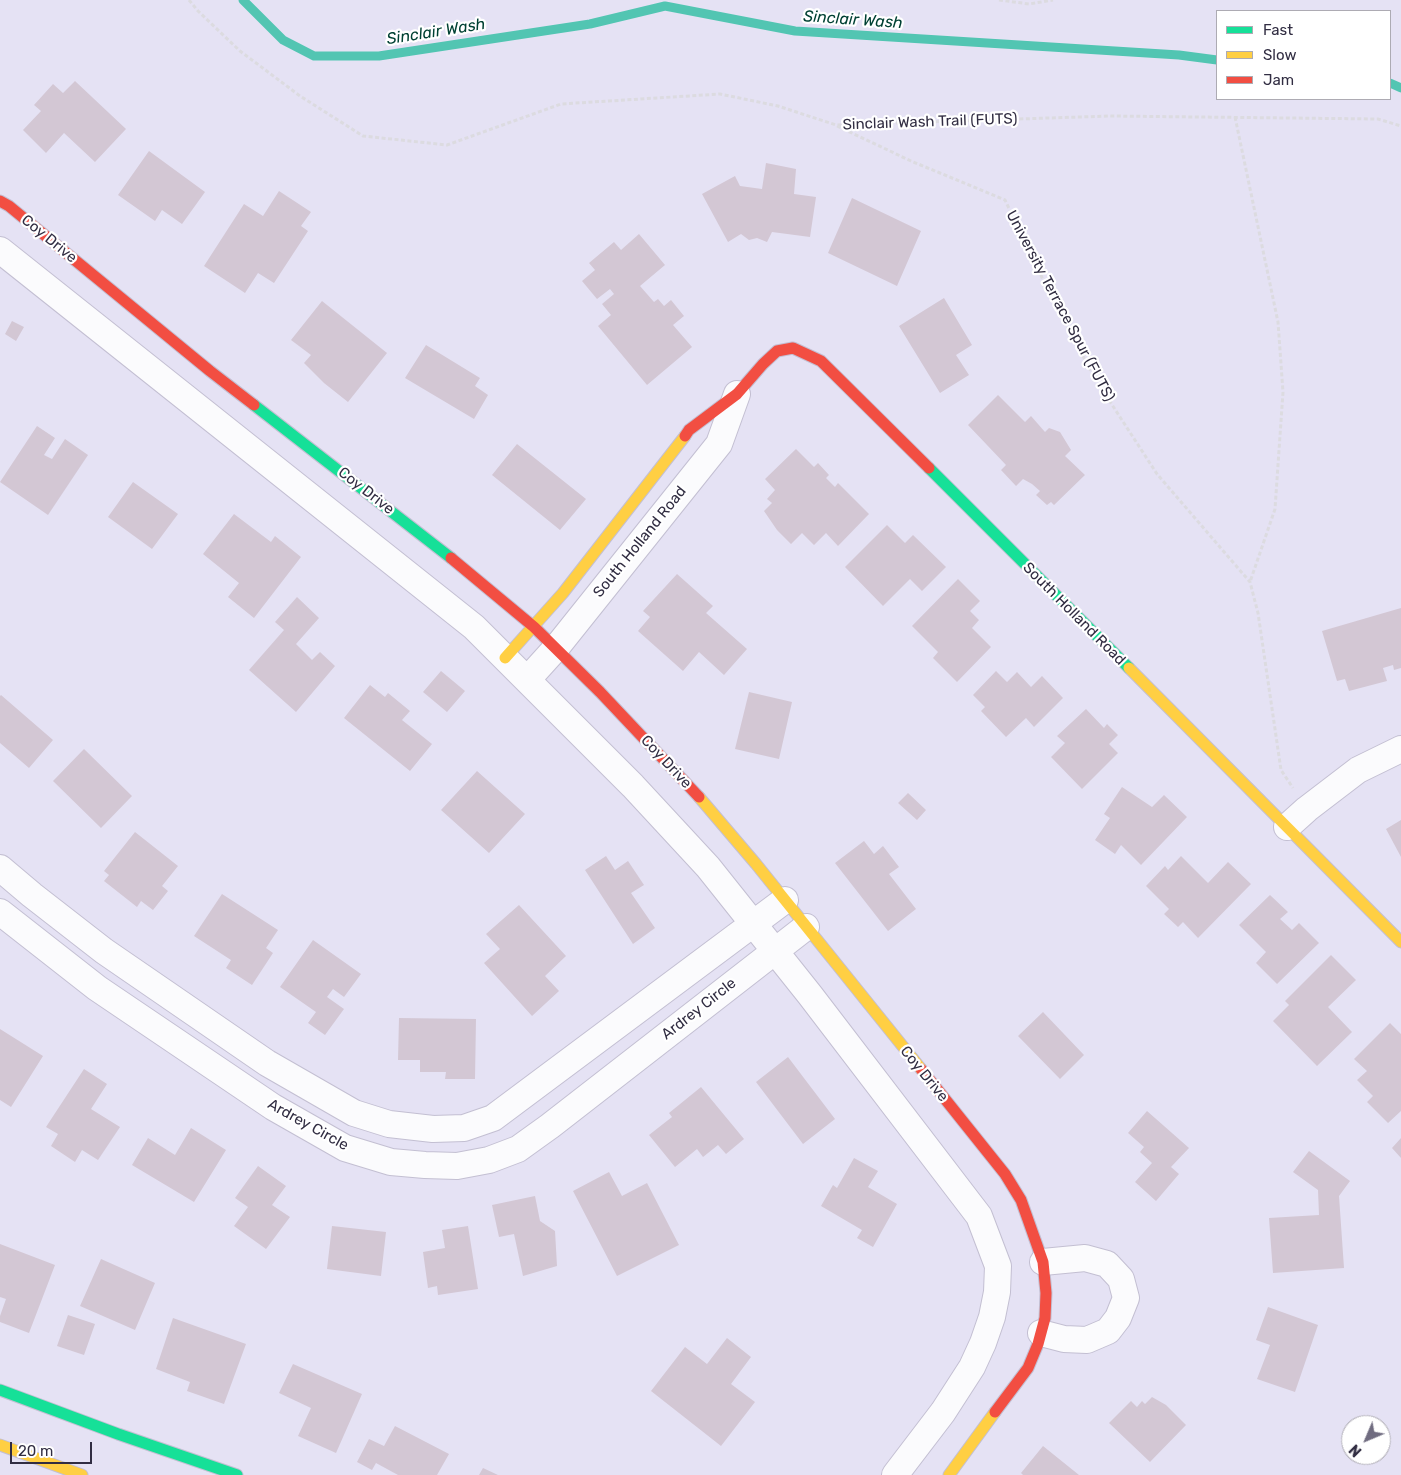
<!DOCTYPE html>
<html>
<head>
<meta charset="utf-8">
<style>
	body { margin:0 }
	#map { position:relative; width:1401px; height:1475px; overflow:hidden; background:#e5e2f4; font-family:Rubik,sans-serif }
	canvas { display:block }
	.legend { position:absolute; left:1216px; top:10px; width:175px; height:90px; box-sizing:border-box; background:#fff; border:1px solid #adabb3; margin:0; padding:6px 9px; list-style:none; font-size:15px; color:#312d42 }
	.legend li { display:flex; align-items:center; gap:10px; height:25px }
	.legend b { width:25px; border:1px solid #adabb3 }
	.north { position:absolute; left:1341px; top:1415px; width:50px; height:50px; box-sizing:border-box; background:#fff; border:1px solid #adabb3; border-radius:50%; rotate:225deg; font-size:14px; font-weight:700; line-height:20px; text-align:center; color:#312d42 }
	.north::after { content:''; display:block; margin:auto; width:18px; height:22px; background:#706c80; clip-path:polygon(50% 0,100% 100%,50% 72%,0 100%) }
	.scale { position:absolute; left:10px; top:1442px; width:82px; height:22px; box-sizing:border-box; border:2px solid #312d42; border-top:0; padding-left:6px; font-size:15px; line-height:18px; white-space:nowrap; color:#312d42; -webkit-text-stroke:4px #fff; paint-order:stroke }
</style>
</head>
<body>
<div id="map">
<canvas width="1401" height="1475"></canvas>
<ul class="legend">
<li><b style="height:6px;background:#16e098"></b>Fast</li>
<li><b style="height:6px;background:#ffcf43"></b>Slow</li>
<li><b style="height:6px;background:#f24e42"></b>Jam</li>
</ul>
<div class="north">N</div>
<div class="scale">20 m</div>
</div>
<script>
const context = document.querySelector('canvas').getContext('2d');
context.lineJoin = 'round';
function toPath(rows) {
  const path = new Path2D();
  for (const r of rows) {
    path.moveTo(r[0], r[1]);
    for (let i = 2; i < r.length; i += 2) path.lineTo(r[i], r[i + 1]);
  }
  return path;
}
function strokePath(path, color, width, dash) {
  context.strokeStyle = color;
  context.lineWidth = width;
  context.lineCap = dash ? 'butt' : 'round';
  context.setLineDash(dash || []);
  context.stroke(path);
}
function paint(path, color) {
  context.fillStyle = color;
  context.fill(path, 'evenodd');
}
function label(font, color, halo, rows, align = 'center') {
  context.font = font + ' Rubik,sans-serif';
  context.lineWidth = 4.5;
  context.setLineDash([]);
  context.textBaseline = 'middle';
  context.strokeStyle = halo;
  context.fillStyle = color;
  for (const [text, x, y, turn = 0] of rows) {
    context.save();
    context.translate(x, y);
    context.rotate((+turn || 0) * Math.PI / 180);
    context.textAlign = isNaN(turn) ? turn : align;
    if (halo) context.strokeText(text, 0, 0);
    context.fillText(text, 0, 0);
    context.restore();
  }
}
strokePath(toPath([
	[243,0,283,40,314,56,379,56,590,24,665,6,795,31,1179,55,1217,60],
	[1390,83,1401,88]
]), '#52c5b2', 9);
paint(toPath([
	[75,81,126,129,95,162,64,133,46,153,23,130,41,111,34,105,53,84,63,93],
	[149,151,205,192,182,224,162,210,155,221,118,195],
	[766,163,796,169,794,194,816,197,810,237,772,232,767,242,757,238,749,240,741,234,728,242,702,194,735,176,740,186,762,189],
	[279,191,311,212,301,226,308,231,274,283,258,273,245,293,204,266,244,204,263,216],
	[852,198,921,231,897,286,828,253],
	[639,234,665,265,640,286,654,302,658,299,664,306,671,300,684,316,673,325,692,347,647,385,598,326,611,315,602,304,614,294,610,289,597,299,582,281,595,270,589,263,614,242,621,250],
	[944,298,972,345,956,355,969,375,940,393,899,326],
	[322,301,387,353,348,402,324,383,304,363,311,355,291,340],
	[12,321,24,327,16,341,5,334],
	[426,345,480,378,475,386,488,395,474,419,405,378],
	[998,395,1025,422,1031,416,1045,432,1049,428,1060,432,1071,450,1065,456,1085,475,1054,505,1051,502,1047,505,1036,495,1040,491,1032,484,1023,479,1016,486,1001,470,1006,465,968,425],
	[37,426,55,438,44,455,52,459,65,439,88,455,48,515,0,482],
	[517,444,586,499,560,530,492,475],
	[796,449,814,467,818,463,829,475,826,478,835,487,838,483,869,514,838,546,826,533,814,545,802,533,791,544,777,530,764,511,772,503,767,499,775,490,765,479],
	[133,482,178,514,152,549,108,517],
	[234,514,271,542,275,536,301,557,254,618,228,597,239,583,203,554],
	[887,525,905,543,913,535,946,567,922,591,910,579,883,606,845,567],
	[677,574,713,606,706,613,747,649,724,675,699,652,683,671,638,631,650,617,643,611],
	[958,579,980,601,970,611,979,620,972,628,991,647,957,682,933,658,938,652,912,626],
	[297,597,319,618,296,644,312,660,320,652,335,666,296,712,249,670,284,630,275,622],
	[1401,608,1401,668,1394,670,1393,665,1383,668,1387,681,1349,691,1345,679,1337,681,1322,631],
	[441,671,465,691,447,712,423,692],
	[996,671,1007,682,1017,672,1031,687,1042,676,1063,698,1034,727,1026,718,1006,737,981,711,985,707,973,695],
	[370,685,385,697,388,693,410,711,402,720,432,744,410,771,344,718],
	[749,692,792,702,779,759,735,749],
	[1,695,53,740,29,768,0,743,0,696],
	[1086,709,1104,728,1107,724,1118,735,1109,744,1118,753,1082,789,1051,757,1065,743,1057,736],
	[84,749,132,796,101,828,53,781],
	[477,771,525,814,489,853,441,810],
	[1122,787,1152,807,1164,795,1187,817,1141,865,1121,845,1115,854,1095,840,1110,818,1104,814],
	[908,793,926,810,917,820,898,803],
	[1401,820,1401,857,1386,829],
	[135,832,178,866,162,886,168,891,153,910,141,901,137,907,104,881,109,875,104,871],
	[864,841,874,854,883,846,899,867,889,874,916,909,888,931,835,863],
	[606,856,615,870,628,861,644,885,631,893,655,928,633,944,585,870],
	[1181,856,1208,883,1228,862,1251,884,1198,938,1183,922,1178,927,1164,914,1169,909,1146,886,1165,866,1168,870],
	[222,894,278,930,266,948,273,953,252,985,226,968,231,960,194,936],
	[1270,895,1288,912,1280,919,1292,930,1299,923,1319,943,1277,984,1256,963,1266,952,1239,925],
	[519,905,566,956,545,976,559,991,532,1016,484,963,500,949,486,934],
	[313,940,361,974,344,997,333,989,327,997,344,1009,325,1035,308,1023,316,1012,280,987],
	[1331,955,1356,980,1328,1007,1352,1032,1317,1066,1273,1021,1289,1005,1285,1001],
	[1043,1012,1084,1055,1060,1079,1018,1036],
	[399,1018,476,1019,475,1079,445,1079,446,1072,420,1072,420,1060,398,1060],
	[1390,1023,1401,1034,1401,1111,1388,1123,1367,1102,1373,1096,1357,1080,1367,1071,1354,1059],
	[0,1029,43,1056,11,1107,0,1100],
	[788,1057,835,1119,803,1144,756,1082],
	[84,1069,107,1084,91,1109,120,1127,98,1160,82,1150,75,1162,51,1146,58,1134,46,1127],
	[701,1087,744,1139,726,1154,718,1145,703,1157,697,1149,675,1167,649,1135,672,1117,669,1113],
	[1147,1111,1189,1148,1171,1167,1179,1174,1156,1201,1135,1182,1152,1163,1140,1152,1144,1147,1128,1133],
	[191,1128,226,1150,194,1202,132,1165,148,1138,175,1155],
	[1401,1138,1401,1158,1392,1148],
	[1309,1151,1350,1181,1339,1196,1344,1268,1273,1273,1269,1218,1319,1215,1318,1190,1293,1172],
	[854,1158,878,1171,868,1187,897,1204,873,1247,857,1238,862,1230,821,1206,833,1185,837,1188],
	[258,1166,286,1186,272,1205,290,1217,266,1249,234,1226,248,1207,235,1198],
	[609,1172,622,1196,647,1183,679,1245,617,1276,573,1191],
	[535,1196,540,1221,555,1231,557,1266,523,1276,514,1234,499,1237,492,1205],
	[332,1226,386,1232,381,1276,327,1269],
	[468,1226,478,1289,438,1295,437,1286,428,1288,423,1252,445,1248,442,1230],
	[0,1244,55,1265,29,1333,0,1322,0,1316,6,1299,0,1297],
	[101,1259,155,1283,135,1330,80,1306],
	[1268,1307,1318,1325,1295,1392,1257,1379,1270,1345,1256,1340],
	[68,1315,95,1324,84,1355,57,1346],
	[173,1318,246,1344,224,1404,187,1391,190,1382,156,1369],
	[727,1338,751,1357,731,1384,755,1402,721,1446,651,1391,685,1347,707,1364],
	[293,1364,362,1394,336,1453,298,1436,311,1408,279,1393],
	[1152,1397,1166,1405,1186,1425,1150,1462,1109,1423,1131,1401,1137,1407,1142,1401,1145,1404],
	[395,1426,449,1454,437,1475,398,1475,376,1463,372,1470,357,1462,369,1439,384,1446],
	[1043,1446,1079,1475,1023,1475,1021,1473],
	[483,1468,498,1475,479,1475]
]), '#d3c7d4');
const street = toPath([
	[0,250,474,627,633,786,708,867,810,995,979,1216,998,1266,997,1292,992,1317,983,1343,972,1367,943,1412,895,1475],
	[527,680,556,648,719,444,737,394],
	[1287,827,1307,809,1358,770,1401,749],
	[0,868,32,895,104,951,267,1063,354,1113,389,1124,433,1129,464,1128,493,1118,785,900],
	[0,912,97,988,273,1107,345,1148,391,1162,425,1165,457,1166,489,1160,518,1149,550,1126,806,927],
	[1041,1333,1064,1339,1087,1340,1108,1331,1118,1318,1126,1298,1121,1279,1107,1264,1085,1258,1043,1262]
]);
const fast = toPath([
	[254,405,451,558],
	[929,468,1129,668],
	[0,1390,118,1434,237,1475]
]);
const slow = toPath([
	[505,658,563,593,685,436],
	[1129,668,1401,942],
	[699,797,756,864,921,1069],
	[0,1445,82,1475],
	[949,1475,995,1412]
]);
const jam = toPath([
	[0,201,9,206,210,371,254,405],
	[685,436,689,430,737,394,763,364,777,351,793,348,821,361,929,468],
	[451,558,534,627,600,692,699,797],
	[921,1069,1005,1174,1021,1200,1043,1262,1046,1293,1045,1318,1038,1344,1028,1368,995,1412]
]);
strokePath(street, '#c3bfd2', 28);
strokePath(fast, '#c3bfd2', 13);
strokePath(slow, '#c3bfd2', 13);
strokePath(jam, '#c3bfd2', 13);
strokePath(toPath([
	[189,0,198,11,240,51,300,96,363,136,447,145,561,104,720,94,778,106,836,125,1110,116,1378,119,1401,126],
	[999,0,1029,4,1053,0],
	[1235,117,1278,322,1283,392,1275,509,1250,582],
	[837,126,911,161,1005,200,1046,286,1094,377,1157,474,1250,582,1258,613,1281,770,1293,788]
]), '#dcdbe0', 3, [4, 2.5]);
strokePath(street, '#fbfbfd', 26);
strokePath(fast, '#16e098', 11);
strokePath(slow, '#ffcf43', 11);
strokePath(jam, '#f24e42', 11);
label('15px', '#312d42', '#fff', [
	["Sinclair Wash Trail (FUTS)",930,122,-2],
	["Coy Drive",49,239,39],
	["University Terrace Spur (FUTS)",1060,306,62],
	["Coy Drive",366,491,38],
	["South Holland Road",640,542,-51],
	["South Holland Road",1074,614,45],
	["Coy Drive",666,762,47],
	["Ardrey Circle",699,1009,-38],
	["Coy Drive",924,1074,51],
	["Ardrey Circle",308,1125,29]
]);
label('italic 16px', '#004133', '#fff', [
	["Sinclair Wash",853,20,4],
	["Sinclair Wash",436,32,-9]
]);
</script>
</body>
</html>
